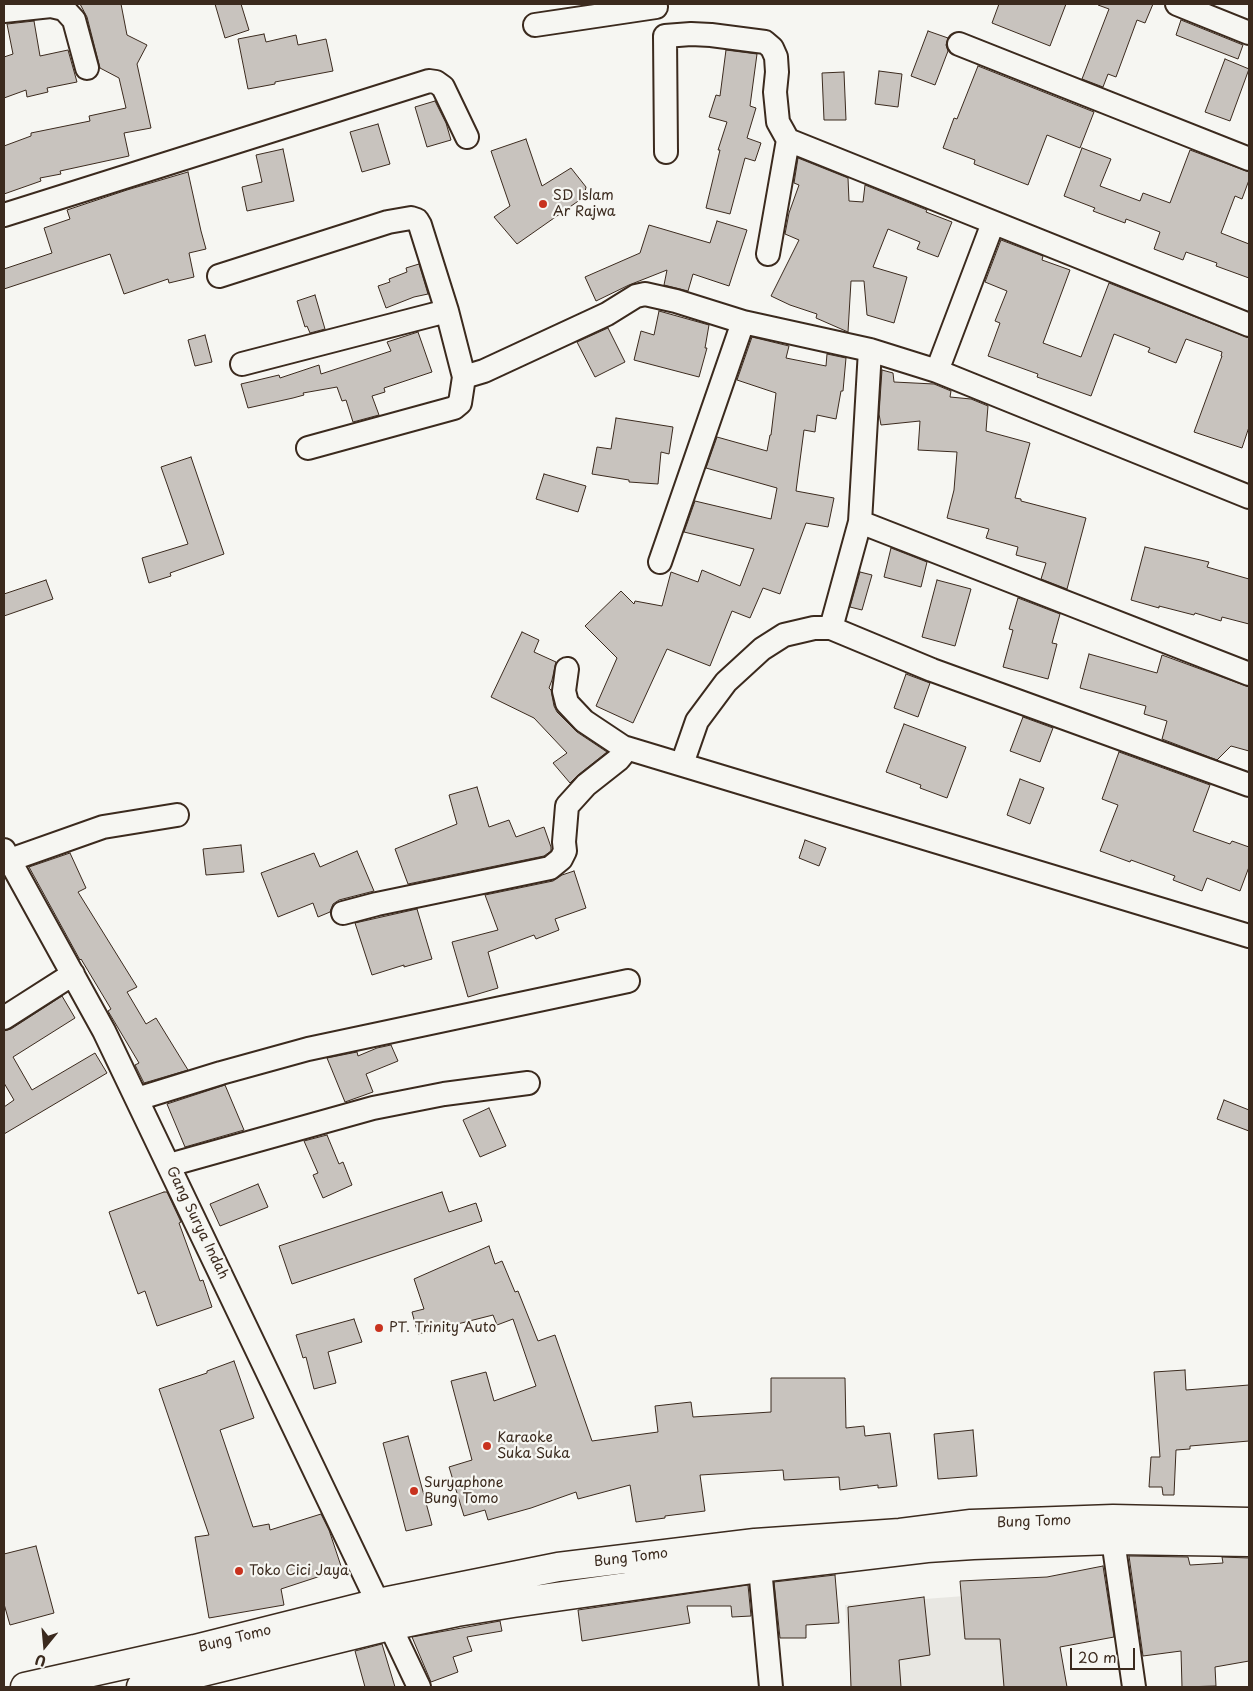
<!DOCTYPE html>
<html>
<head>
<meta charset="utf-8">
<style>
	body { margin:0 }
	#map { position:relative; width:1253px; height:1691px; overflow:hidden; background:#f6f6f2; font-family:"Playpen Sans",sans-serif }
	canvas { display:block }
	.frame { position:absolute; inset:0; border:5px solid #3b2a1e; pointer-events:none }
	.north { position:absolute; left:20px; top:1621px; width:50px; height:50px; -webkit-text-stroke:4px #f6f6f2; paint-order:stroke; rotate:197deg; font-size:14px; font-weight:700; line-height:20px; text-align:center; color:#3b2a1e }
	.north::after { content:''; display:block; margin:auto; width:18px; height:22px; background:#3b2a1e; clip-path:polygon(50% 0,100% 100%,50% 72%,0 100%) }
	.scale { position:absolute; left:1070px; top:1648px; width:65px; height:22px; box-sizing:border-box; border:2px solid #3b2a1e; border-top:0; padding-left:6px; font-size:15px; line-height:18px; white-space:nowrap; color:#3b2a1e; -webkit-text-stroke:4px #f6f6f2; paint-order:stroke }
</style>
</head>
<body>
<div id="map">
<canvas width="1253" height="1691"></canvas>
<div class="frame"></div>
<div class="north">U</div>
<div class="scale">20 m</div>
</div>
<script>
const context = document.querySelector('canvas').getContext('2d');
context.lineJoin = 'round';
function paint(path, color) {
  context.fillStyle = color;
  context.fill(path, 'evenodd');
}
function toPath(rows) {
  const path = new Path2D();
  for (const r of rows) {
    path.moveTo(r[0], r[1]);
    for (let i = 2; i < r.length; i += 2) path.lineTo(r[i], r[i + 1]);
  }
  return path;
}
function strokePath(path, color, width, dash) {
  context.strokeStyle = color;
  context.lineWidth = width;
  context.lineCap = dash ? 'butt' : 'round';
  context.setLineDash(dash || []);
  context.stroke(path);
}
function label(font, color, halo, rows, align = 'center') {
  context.font = font + ' "Playpen Sans",sans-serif';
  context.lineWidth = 4.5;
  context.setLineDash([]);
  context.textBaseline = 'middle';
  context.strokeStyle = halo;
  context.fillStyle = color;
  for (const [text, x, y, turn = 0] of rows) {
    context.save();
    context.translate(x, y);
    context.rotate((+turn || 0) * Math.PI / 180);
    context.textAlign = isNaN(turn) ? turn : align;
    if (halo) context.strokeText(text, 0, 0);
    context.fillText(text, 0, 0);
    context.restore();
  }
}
paint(toPath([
	[1044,1590,1060,1687,852,1687,845,1605]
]), '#e8e7e2');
const building = toPath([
	[80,4,121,4,127,35,147,45,137,64,151,128,124,133,129,156,60,171,61,174,40,178,41,181,4,194,4,146,31,136,31,133,90,121,89,116,126,108,119,78,100,68,87,17,80,4],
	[215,4,241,4,249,30,225,38,215,4],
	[999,4,1066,4,1050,46,992,23,999,4],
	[1098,4,1153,4,1145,23,1137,20,1116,77,1108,74,1103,87,1082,79,1109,9,1098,5,1098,4],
	[1181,20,1243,45,1238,59,1176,35,1181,20],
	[34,21,40,56,68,50,77,82,47,88,48,92,27,97,26,90,4,98,4,57,13,54,7,24,34,21],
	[928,31,948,38,946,45,948,51,935,85,911,76,928,31],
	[264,34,266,42,296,35,298,45,326,39,333,71,275,82,275,84,248,89,238,39,264,34],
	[726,50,757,54,750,106,756,108,747,138,761,143,755,161,745,158,730,214,706,208,720,150,718,150,727,122,709,117,716,95,720,96,726,50],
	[1225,59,1249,69,1230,121,1205,112,1225,59],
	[978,66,1094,112,1080,148,1047,135,1028,185,974,164,975,160,943,148,954,118,957,119,978,66],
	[879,71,902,74,898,107,875,104,879,71],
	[844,72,846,120,824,120,822,73,844,72],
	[435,101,446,123,451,140,427,147,415,107,435,101],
	[378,124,390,164,362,172,350,132,378,124],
	[526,139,542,186,571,168,586,187,584,197,517,244,494,217,510,206,491,151,526,139],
	[1082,148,1111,159,1100,186,1140,201,1143,193,1170,203,1190,150,1249,172,1249,180,1242,199,1235,196,1221,233,1249,244,1249,278,1216,266,1217,263,1186,252,1183,260,1154,249,1160,232,1126,219,1125,223,1093,211,1095,208,1064,196,1082,148],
	[283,149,294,201,247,211,242,187,262,182,256,155,283,149],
	[798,158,848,178,849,201,863,202,865,185,927,210,926,212,952,222,938,257,917,249,920,242,888,229,873,267,907,277,894,323,867,315,864,281,851,281,848,332,816,318,817,314,790,305,771,296,799,240,785,234,789,213,799,185,794,183,798,158],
	[188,172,201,231,206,249,189,253,194,277,169,283,168,279,124,294,110,254,4,289,4,269,52,253,44,228,70,219,67,210,127,190,188,172],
	[717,221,747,230,729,286,693,274,688,291,664,285,667,270,629,285,596,301,585,277,640,253,649,225,710,243,717,221],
	[1001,240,1043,256,1042,260,1070,270,1043,343,1081,357,1109,283,1249,338,1249,427,1242,448,1194,432,1222,356,1221,356,1222,352,1186,339,1176,363,1148,352,1150,348,1114,334,1091,396,1037,377,1038,374,988,356,1000,323,995,321,1007,291,985,282,1001,240],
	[419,264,428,294,414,297,386,308,378,286,390,282,389,279,407,272,406,268,419,264],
	[315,295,325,329,310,333,307,326,305,327,297,301,315,295],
	[659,311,709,325,705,348,707,348,699,377,634,360,641,331,654,335,659,311],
	[608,328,625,362,595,377,577,342,608,328],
	[418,332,432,372,384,388,385,392,372,396,379,415,353,422,346,400,342,401,337,387,303,393,304,395,293,398,248,408,241,384,279,375,280,378,319,365,321,374,391,351,387,342,418,332],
	[205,335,212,362,195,366,188,340,205,335],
	[752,337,789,346,786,358,826,366,827,354,846,358,843,391,841,391,836,419,817,415,815,432,804,430,796,491,834,498,828,527,806,523,780,594,763,588,750,618,732,611,710,666,667,649,633,723,596,706,617,658,585,626,621,591,634,604,635,601,662,606,671,572,698,582,702,570,740,586,754,549,684,532,695,501,771,519,777,488,706,468,717,437,767,451,770,435,771,435,776,393,737,380,752,337],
	[882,370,893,373,894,382,934,384,951,391,950,397,971,399,988,406,986,431,1030,443,1015,498,1021,499,1021,501,1086,518,1067,589,1041,579,1046,563,1016,555,1018,547,986,538,989,529,947,518,954,490,957,452,918,450,920,421,881,425,879,414,882,370],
	[616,418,673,427,669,454,661,452,658,484,629,482,629,480,592,474,597,447,611,449,616,418],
	[191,457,224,554,170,573,171,576,149,583,142,558,188,544,161,467,191,457],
	[544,474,586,486,578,512,536,499,544,474],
	[1145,547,1209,562,1207,567,1249,579,1249,624,1222,617,1221,621,1195,613,1194,615,1159,606,1159,608,1131,600,1145,547],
	[891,548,927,562,921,587,884,577,891,548],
	[860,572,872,575,862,610,850,607,860,572],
	[46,580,53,599,4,616,4,594,46,580],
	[937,580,971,589,955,646,922,637,937,580],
	[1018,598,1060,614,1052,643,1057,644,1048,679,1003,667,1013,630,1009,629,1018,598],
	[522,632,539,640,534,652,556,662,552,680,549,688,551,690,554,706,557,712,577,732,607,752,578,775,570,783,553,763,567,753,534,718,491,697,522,632],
	[1089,654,1157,673,1162,655,1249,687,1249,751,1231,746,1217,760,1162,739,1167,721,1144,714,1146,706,1080,688,1089,654],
	[906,674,930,683,918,717,894,708,906,674],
	[1023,717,1053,728,1040,762,1010,751,1023,717],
	[904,724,966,747,947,798,920,788,921,785,886,772,904,724],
	[1119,752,1210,785,1193,831,1230,844,1232,841,1249,847,1249,867,1240,891,1207,878,1202,891,1173,880,1175,876,1131,860,1130,862,1100,851,1118,805,1102,799,1119,752],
	[1020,779,1044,788,1030,824,1007,815,1020,779],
	[477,787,489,827,509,820,516,837,544,827,551,847,551,851,544,856,408,884,395,849,457,824,449,795,477,787],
	[805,840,826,848,819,866,799,858,805,840],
	[241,845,244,872,206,875,203,849,241,845],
	[357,851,374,891,339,900,333,904,330,912,318,917,313,903,278,917,261,873,314,853,320,867,357,851],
	[70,853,86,888,78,892,137,987,127,992,146,1024,156,1018,188,1070,144,1083,135,1065,139,1063,108,1011,111,1009,81,959,80,960,29,867,70,853],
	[574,871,586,908,555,919,559,930,536,939,534,935,488,952,498,988,468,997,452,942,498,930,485,895,553,881,562,875,574,871],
	[417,909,432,959,404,967,404,965,372,975,355,923,417,909],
	[62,996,75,1018,13,1057,32,1090,95,1053,107,1073,4,1134,4,1107,14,1100,4,1083,4,1031,11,1029,62,996],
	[391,1045,398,1061,366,1074,373,1092,345,1102,327,1058,357,1052,358,1056,377,1048,391,1045],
	[225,1085,244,1130,185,1147,167,1104,225,1085],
	[1224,1100,1249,1110,1249,1131,1217,1119,1224,1100],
	[489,1108,506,1146,480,1157,463,1120,489,1108],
	[327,1135,339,1164,343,1162,352,1185,323,1198,313,1175,318,1173,304,1141,327,1135],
	[258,1184,268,1207,220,1226,210,1204,258,1184],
	[164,1192,167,1192,181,1222,179,1223,200,1281,203,1280,212,1307,157,1326,145,1291,138,1294,109,1212,164,1192],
	[442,1192,449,1212,476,1203,482,1221,292,1284,279,1246,442,1192],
	[489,1246,495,1264,502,1261,515,1292,518,1291,538,1341,555,1335,592,1441,658,1432,655,1406,691,1402,693,1417,771,1412,771,1378,845,1378,846,1428,864,1426,865,1436,890,1433,897,1486,878,1488,878,1485,840,1490,839,1477,784,1480,783,1470,700,1475,705,1511,665,1516,665,1518,636,1522,630,1485,578,1499,576,1492,531,1508,488,1520,485,1510,464,1516,449,1467,472,1460,451,1381,486,1372,494,1401,536,1386,513,1319,497,1325,493,1315,418,1334,412,1312,424,1309,414,1279,489,1246],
	[354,1319,362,1342,328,1352,336,1383,314,1389,306,1357,303,1358,296,1335,354,1319],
	[234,1361,254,1418,220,1430,253,1527,269,1524,270,1530,321,1514,329,1530,342,1569,281,1589,284,1605,209,1618,195,1537,209,1535,159,1389,207,1373,207,1371,234,1361],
	[1185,1370,1186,1390,1249,1385,1249,1441,1190,1446,1190,1449,1176,1450,1174,1495,1163,1495,1162,1487,1149,1487,1151,1457,1160,1457,1154,1372,1185,1370],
	[973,1430,977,1476,938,1479,934,1434,973,1430],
	[408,1436,432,1525,406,1531,383,1443,408,1436],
	[36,1546,54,1613,10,1625,4,1604,4,1554,36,1546],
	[1129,1556,1188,1557,1190,1565,1223,1563,1222,1557,1249,1558,1249,1661,1215,1667,1216,1686,1182,1687,1181,1651,1143,1656,1129,1556],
	[1103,1566,1114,1637,1060,1647,1067,1687,1004,1687,1000,1639,965,1639,960,1581,1047,1577,1103,1566],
	[835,1575,839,1623,806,1625,806,1638,780,1638,774,1582,835,1575],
	[748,1585,751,1616,732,1617,731,1606,687,1606,690,1623,582,1641,578,1610,748,1585],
	[924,1597,930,1655,899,1660,901,1687,851,1687,848,1607,924,1597],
	[500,1621,502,1631,467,1637,472,1651,453,1657,458,1672,431,1682,412,1637,500,1621],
	[382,1644,395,1687,365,1687,355,1651,382,1644]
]);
paint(building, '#c8c3be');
strokePath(building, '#3b2a1e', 1);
const minor = toPath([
	[1177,4,1249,33],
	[4,11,51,6,64,9,74,20,87,68],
	[535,25,656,7],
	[959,44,1249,159],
	[666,152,665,36,691,34,711,35,765,42,772,48,776,57,777,72,775,92,778,122,788,140],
	[4,215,429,81,436,82,443,87,467,137],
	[768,254,788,140,1249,325],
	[219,276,388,222,411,218,417,220,420,225,447,311,464,377],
	[242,364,447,311],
	[937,371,993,223],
	[308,448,454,408,460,403,464,377,484,371,607,314,636,296,645,294,676,301,743,322,870,350,937,371,1249,497],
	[860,522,1249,674],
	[660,562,743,322],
	[831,628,860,522,870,350],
	[623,747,1249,936],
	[682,764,697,721,726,682,762,649,784,635,814,628,831,628,932,670,1249,785],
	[4,850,104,1031,378,1603],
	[4,862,103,827,177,815],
	[343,913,377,904,550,868,561,859,565,851,564,842,567,806,586,785,619,759,623,754,623,747,584,721,567,703,564,691,567,669],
	[4,1018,73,974],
	[137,1099,221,1073,308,1049,628,981],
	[169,1165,373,1108,444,1094,528,1083],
	[1113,1540,1134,1687],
	[757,1551,760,1568,771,1687],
	[390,1626,419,1687]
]);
const primary = toPath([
	[25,1687,195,1649,378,1603,558,1567,755,1543,900,1533,971,1524,1113,1519,1249,1522],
	[141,1687,390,1626,457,1612,513,1603,760,1568,927,1548,973,1545,1113,1540,1249,1542]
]);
strokePath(minor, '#3b2a1e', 26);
strokePath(primary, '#3b2a1e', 31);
strokePath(minor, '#f6f6f2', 22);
strokePath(primary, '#f6f6f2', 28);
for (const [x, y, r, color] of [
	[543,204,5,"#c8321e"],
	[379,1328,5,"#c8321e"],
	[487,1446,5,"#c8321e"],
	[414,1491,5,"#c8321e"],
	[239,1571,5,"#c8321e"]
]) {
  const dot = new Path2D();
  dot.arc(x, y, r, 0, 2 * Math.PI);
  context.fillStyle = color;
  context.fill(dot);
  strokePath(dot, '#f6f6f2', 2);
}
label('14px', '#3b2a1e', '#f6f6f2', [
	["SD Islam",553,196],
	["Ar Rajwa",553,212],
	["PT. Trinity Auto",389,1328],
	["Karaoke",497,1438],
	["Suka Suka",497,1454],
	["Suryaphone",424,1483],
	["Bung Tomo",424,1499],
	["Toko Cici Jaya",249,1571]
], 'left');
label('14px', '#3b2a1e', '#f6f6f2', [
	["Gang Surya Indah",197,1223,64],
	["Bung Tomo",1034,1522,-2],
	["Bung Tomo",631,1558,-7],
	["Bung Tomo",235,1639,-14]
]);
</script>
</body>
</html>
